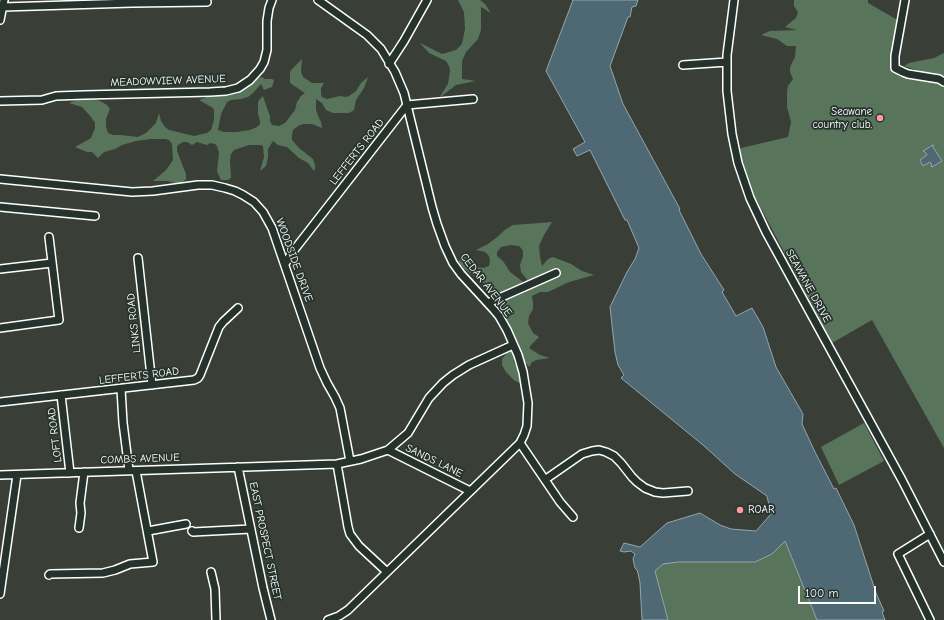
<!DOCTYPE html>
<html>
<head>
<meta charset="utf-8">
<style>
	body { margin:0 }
	#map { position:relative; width:944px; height:620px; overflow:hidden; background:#393f37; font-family:"Comic Neue",sans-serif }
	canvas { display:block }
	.scale { position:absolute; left:798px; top:586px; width:78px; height:18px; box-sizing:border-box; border:2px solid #fff; border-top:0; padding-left:5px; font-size:12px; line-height:14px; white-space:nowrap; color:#fff; -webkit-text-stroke:3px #26332d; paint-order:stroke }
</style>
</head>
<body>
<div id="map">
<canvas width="944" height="620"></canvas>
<div class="scale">100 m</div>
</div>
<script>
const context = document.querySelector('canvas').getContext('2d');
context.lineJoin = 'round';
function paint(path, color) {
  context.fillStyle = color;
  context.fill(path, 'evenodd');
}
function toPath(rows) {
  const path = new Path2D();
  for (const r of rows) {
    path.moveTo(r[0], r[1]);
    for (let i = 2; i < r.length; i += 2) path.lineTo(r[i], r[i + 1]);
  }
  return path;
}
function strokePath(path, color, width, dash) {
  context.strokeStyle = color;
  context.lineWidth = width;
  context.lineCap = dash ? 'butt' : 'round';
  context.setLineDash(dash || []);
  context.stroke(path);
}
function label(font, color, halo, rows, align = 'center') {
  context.font = font + ' "Comic Neue",sans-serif';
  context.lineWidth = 3.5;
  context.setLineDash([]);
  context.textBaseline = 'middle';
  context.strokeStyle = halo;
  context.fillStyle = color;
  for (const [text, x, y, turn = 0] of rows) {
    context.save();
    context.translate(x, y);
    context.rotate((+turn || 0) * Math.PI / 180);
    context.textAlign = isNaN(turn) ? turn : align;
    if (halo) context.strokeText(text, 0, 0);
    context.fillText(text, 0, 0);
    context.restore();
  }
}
paint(toPath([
	[458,0,480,0,485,4,491,13,481,7,481,30,478,39,466,52,462,61,462,79,476,81,456,85,439,98,448,84,450,71,449,66,446,61,429,53,420,43,442,54,456,50,462,44,465,29,464,12],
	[794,0,868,0,868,3,901,22,894,65,899,70,944,81,944,448,872,320,832,343,754,195,737,149,788,137,791,122,787,107,787,91,788,86,793,79,790,72,790,67,795,57,796,46,787,46,777,39,761,35,770,31,797,30,785,27,796,18,798,12,794,6],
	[944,53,944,79,904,66,909,63,934,58],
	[302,59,301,72,303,77,312,83,324,83,321,88,321,94,322,97,327,99,340,96,346,97,349,96,356,91,361,83,368,77,364,88,356,100,354,110,349,113,333,113,326,110,322,103,316,99,316,110,319,118,321,122,322,128,312,124,303,124,298,126,293,130,292,135,292,140,299,148,313,159,315,165,315,168,314,171,308,163,299,158,287,147,278,145,273,141,268,149,268,157,266,166,260,171,264,157,263,146,261,145,249,145,234,150,231,154,230,161,231,178,228,180,221,180,217,171,219,153,217,146,215,144,210,143,207,145,197,142,192,145,187,142,183,142,178,145,177,147,177,151,186,174,186,179,182,183,175,183,168,181,153,181,166,170,173,160,172,144,169,140,165,139,151,139,136,141,122,145,115,149,104,152,98,158,92,152,87,152,75,147,91,138,95,128,95,123,91,117,82,107,69,103,80,99,91,98,100,101,107,105,110,109,106,119,106,127,108,133,113,135,121,135,138,137,146,133,156,123,159,113,161,121,165,127,169,130,194,136,207,133,211,130,214,120,214,110,213,108,199,100,207,97,236,94,258,78,262,77,265,79,272,79,274,80,273,84,272,87,264,90,261,84,253,93,248,97,241,99,231,100,227,102,221,114,218,130,224,132,237,132,250,130,257,127,260,124,260,121,258,114,258,102,260,99,263,96,267,108,270,116,270,121,272,125,279,126,285,123,295,110,297,102,301,96,305,93,290,83,290,72,292,69],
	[552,222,544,235,539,246,540,257,542,266,548,259,553,257,571,264,582,271,594,275,569,282,548,292,540,292,532,296,533,303,533,309,529,316,528,323,533,333,539,337,532,344,529,348,540,355,550,358,536,360,531,363,530,367,524,362,513,360,521,376,522,384,515,381,506,372,502,365,502,359,507,353,511,350,520,350,511,328,488,286,463,268,459,262,460,257,464,257,468,258,469,262,475,267,483,268,489,266,490,261,489,256,485,252,476,250,488,244,496,238,506,229,513,225],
	[511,245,519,246,521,248,523,251,523,256,520,265,521,272,529,282,530,287,510,272,503,261,497,256,497,252,501,247],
	[864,423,884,461,839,485,821,447],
	[785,541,817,620,668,620,655,571,663,563,772,554]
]), '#58755c');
const water = toPath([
	[573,0,638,0,636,6,632,7,630,17,628,17,610,66,623,104,680,209,679,210,701,254,724,290,722,292,736,316,752,308,763,327,776,367,803,414,802,424,815,452,834,489,836,488,854,525,876,593,884,611,882,612,885,620,817,620,785,541,772,554,755,562,678,562,663,564,655,571,668,620,642,620,640,583,638,573,637,570,635,568,633,559,635,554,631,551,624,552,620,551,624,543,640,547,667,523,700,513,720,525,731,529,756,531,771,514,767,496,735,474,703,445,621,378,624,375,618,365,615,352,610,307,627,272,635,259,639,248,627,220,625,220,590,150,577,156,573,149,585,142,546,71,573,0],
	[933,145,933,147,942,161,932,167,931,166,932,165,930,162,923,166,920,160,927,155,925,152,923,151,933,145]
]);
paint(water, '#4f6974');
strokePath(water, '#95a5ac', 1);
const minor = toPath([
	[318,0,367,35,381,49,395,72,404,93,432,207,437,224,445,246,453,263,461,274,494,310,499,316,507,330,518,355,523,372,528,403,527,426,524,435,520,443,348,610,339,616,328,620],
	[734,0,727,55,727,91,732,134,738,163,750,198,766,232,902,480,944,562],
	[905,0,895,56,895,68,903,72,908,74,939,79,944,82],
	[3,7,132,3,207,2],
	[0,20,4,0],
	[389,64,404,41,427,0],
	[683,65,727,62],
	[0,101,42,100,56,96,84,95,210,92,226,91,238,88,250,80,260,69,264,62,267,50,267,21,269,8,272,0],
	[0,179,132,192,153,191,198,185,212,185,225,188,235,191,243,195,254,202,263,212,272,228,320,368,327,383,335,397,340,408,350,461],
	[0,207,95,216],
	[138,258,152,385],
	[285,264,291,254,407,105,473,99],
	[0,269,52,263],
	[488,303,556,273],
	[0,328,44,322,59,320,49,237],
	[121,389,123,423,129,470],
	[61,395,70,473],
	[0,402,194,380,198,378,200,375,219,327,223,322,238,308],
	[520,443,560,502,573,517],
	[388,450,470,491],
	[337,464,348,527,350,534,359,546,387,572],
	[238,467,263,588,271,620],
	[0,475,337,464,361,459,388,450,408,433,429,398,443,383,453,375,469,365,513,345],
	[546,479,582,454,592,451,599,450,606,452,614,456,621,463,632,477,637,482,645,488,655,492,663,493,688,491],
	[79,528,81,513,80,503,84,472],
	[148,531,186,524],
	[192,531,193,532,251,529],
	[211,572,215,589,216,620],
	[49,575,50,574,103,573,115,570,130,564,153,562,136,471],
	[0,594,17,475],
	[930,620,898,554,930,534]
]);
strokePath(minor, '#fff', 10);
strokePath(minor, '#26332d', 7);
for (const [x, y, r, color] of [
	[880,118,4,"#ff9aa2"],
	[740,510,4,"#ff9aa2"]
]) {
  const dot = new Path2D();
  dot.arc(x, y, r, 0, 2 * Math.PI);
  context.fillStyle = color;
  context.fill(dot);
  strokePath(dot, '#26332d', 1.5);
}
label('11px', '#fff', '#26332d', [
	["MEADOWVIEW AVENUE",168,81,-2],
	["LEFFERTS ROAD",357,152,-52],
	["WOODSIDE DRIVE",294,260,70],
	["CEDAR AVENUE",486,285,52],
	["SEAWANE DRIVE",808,286,61],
	["LINKS ROAD",134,323,-96],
	["LEFFERTS ROAD",139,376,-7],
	["LOFT ROAD",55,435,-97],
	["COMBS AVENUE",140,459,-2],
	["SANDS LANE",434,461,26],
	["EAST PROSPECT STREET",265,541,78]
]);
label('11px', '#fff', '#26332d', [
	["Seawane",872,112],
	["country club.",872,125],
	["ROAR",748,510,"left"]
], 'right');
</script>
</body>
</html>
